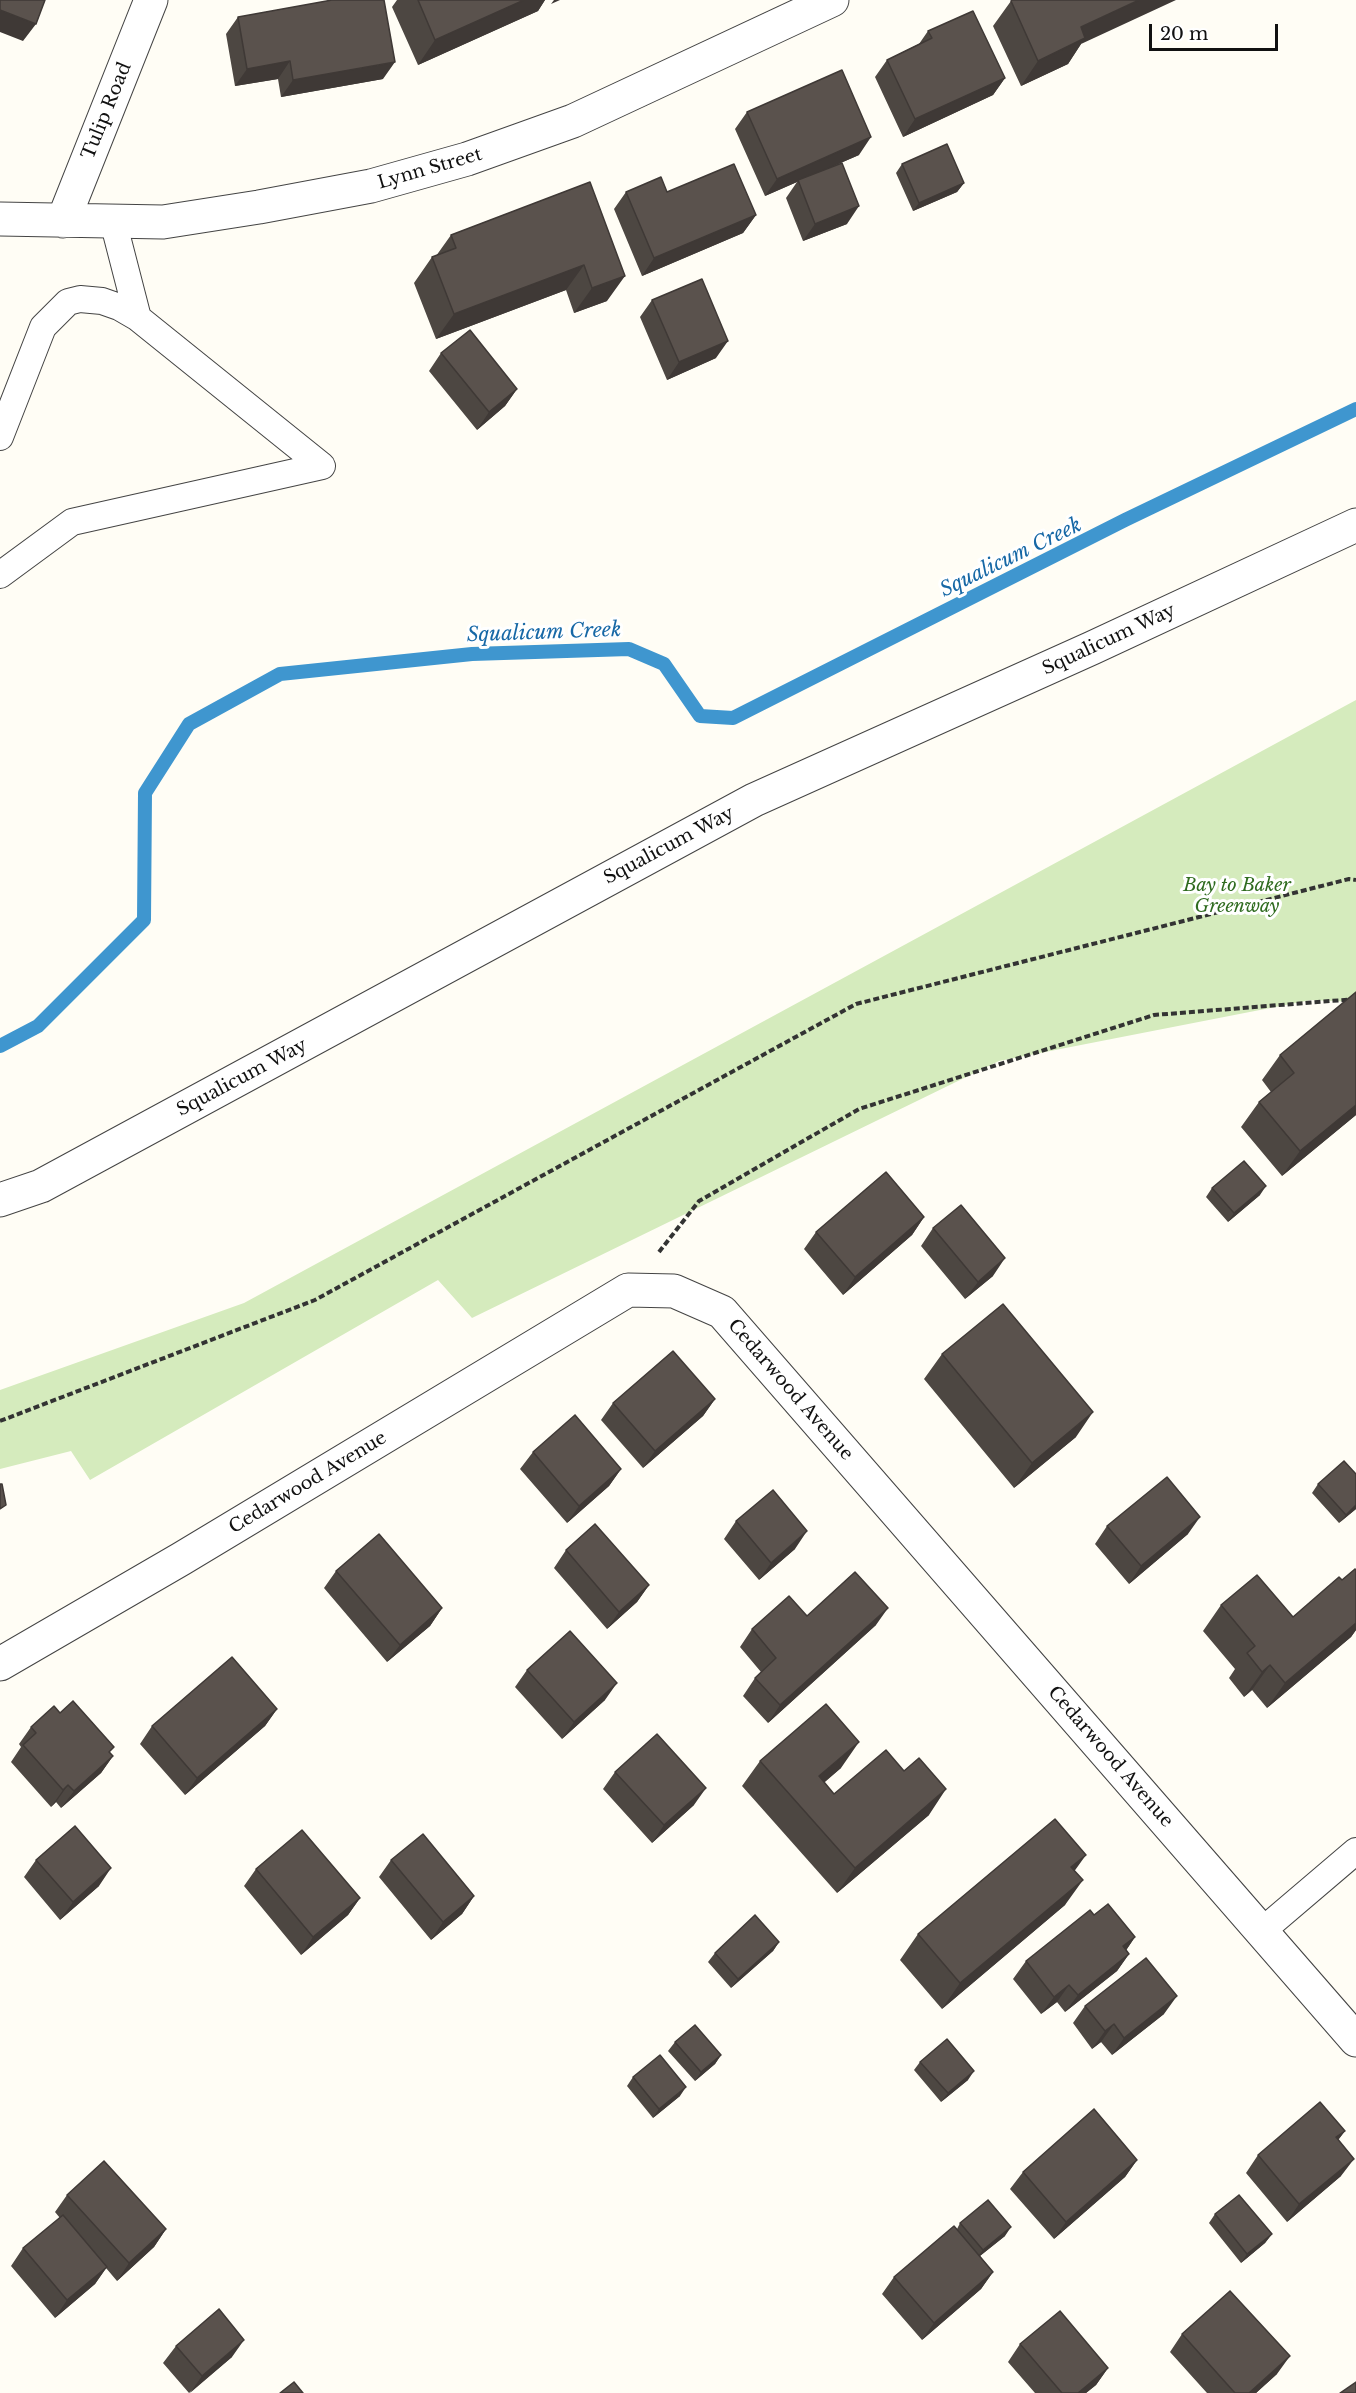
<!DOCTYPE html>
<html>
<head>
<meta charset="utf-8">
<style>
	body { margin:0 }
	#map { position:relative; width:1356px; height:2393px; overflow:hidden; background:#fffdf5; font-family:"Libre Baskerville",serif }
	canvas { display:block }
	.scale { position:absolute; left:1149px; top:24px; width:129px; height:27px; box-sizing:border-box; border:3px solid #111; border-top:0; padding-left:8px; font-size:18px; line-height:21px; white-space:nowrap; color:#111; -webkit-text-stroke:4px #fff; paint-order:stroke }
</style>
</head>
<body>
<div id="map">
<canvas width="1356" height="2393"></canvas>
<div class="scale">20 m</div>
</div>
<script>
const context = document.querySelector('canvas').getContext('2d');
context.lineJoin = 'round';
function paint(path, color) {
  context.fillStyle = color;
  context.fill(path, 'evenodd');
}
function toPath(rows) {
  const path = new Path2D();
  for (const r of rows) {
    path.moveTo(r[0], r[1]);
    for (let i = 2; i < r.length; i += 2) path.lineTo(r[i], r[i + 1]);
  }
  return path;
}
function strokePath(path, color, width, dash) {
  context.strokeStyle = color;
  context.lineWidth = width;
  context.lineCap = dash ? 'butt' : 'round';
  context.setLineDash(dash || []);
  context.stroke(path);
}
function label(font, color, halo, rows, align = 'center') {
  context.font = font + ' "Libre Baskerville",serif';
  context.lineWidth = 6;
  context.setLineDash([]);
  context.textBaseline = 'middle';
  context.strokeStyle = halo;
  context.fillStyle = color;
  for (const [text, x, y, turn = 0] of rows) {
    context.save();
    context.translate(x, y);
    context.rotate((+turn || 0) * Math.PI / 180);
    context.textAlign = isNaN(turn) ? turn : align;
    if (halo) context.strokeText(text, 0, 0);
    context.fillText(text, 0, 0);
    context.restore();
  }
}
paint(toPath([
	[1356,700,1356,1002,1311,1000,999,1061,472,1318,438,1280,90,1480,71,1451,0,1469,0,1390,244,1303]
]), '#d5ebbd');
strokePath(toPath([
	[0,1046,38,1026,144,920,145,793,189,724,280,674,472,654,629,649,664,664,700,716,733,718,1125,520,1356,409]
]), '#3f96cf', 14);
const service = toPath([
	[0,437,43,327,68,302,80,299,102,301,119,307,138,318],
	[0,575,72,522,322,466,138,318,113,221],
	[1262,1931,1356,1851]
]);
const minor = toPath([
	[0,219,163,222,259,207,371,186,467,159,573,121,832,0],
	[63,221,151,0],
	[0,1664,181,1559,628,1290,674,1291,722,1312,1356,2040]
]);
const tertiary = toPath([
	[0,1200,41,1186,754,800,1092,648,1356,525]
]);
strokePath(service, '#444', 28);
strokePath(minor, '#444', 35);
strokePath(tertiary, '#444', 35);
strokePath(toPath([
	[659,1252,699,1201,859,1109,1154,1015,1356,999],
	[0,1421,315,1300,856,1004,1349,879,1356,880]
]), '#333', 4, [6, 3]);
strokePath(service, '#fff', 26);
strokePath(minor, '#fff', 33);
strokePath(tertiary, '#fff', 33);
paint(toPath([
	[397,0,545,0,538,11,418,65,392,7],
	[1011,1,1081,44,1068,64,1021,86,993,26],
	[238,17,383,79,281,97,278,79,235,86,226,34],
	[928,31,1005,78,993,95,903,137,875,77,887,60,919,44],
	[747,112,859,155,822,171,847,224,803,241,786,198,797,182,765,196,735,129],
	[902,164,964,183,957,192,913,211,896,173],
	[590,182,607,301,574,313,566,290,436,339,414,283,432,257,436,256,451,235],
	[626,192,667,192,756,215,743,233,642,276,614,209],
	[652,300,716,358,667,380,640,317],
	[441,353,517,389,505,406,477,430,429,371],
	[1280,1055,1356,1115,1282,1176,1241,1127,1259,1102,1271,1092,1262,1080],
	[1212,1188,1260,1195,1228,1222,1206,1197],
	[924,1217,912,1235,843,1295,804,1249,816,1232],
	[933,1228,993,1276,965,1299,921,1246],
	[942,1354,1076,1437,1014,1488,924,1379],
	[715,1399,703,1416,643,1468,601,1420,613,1403],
	[533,1452,621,1469,609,1486,567,1523,520,1469],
	[1356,1474,1356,1509,1339,1523,1312,1493,1318,1484],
	[736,1521,795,1549,759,1580,724,1539],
	[1107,1526,1188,1534,1129,1584,1095,1544],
	[566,1550,649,1585,637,1602,607,1629,554,1568],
	[1356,1570,1356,1630,1351,1637,1267,1708,1252,1690,1244,1697,1229,1678,1235,1669,1203,1631,1221,1605,1293,1617],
	[336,1571,442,1608,430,1626,387,1662,324,1588],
	[807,1616,876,1625,768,1723,743,1696,755,1678,761,1672,740,1647,752,1629],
	[527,1670,605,1700,562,1739,515,1687],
	[277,1709,265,1726,185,1795,140,1744,152,1726],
	[60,1713,110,1752,113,1756,101,1773,61,1808,56,1802,51,1807,11,1762,21,1747,19,1744,31,1727],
	[760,1761,841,1768,824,1782,834,1794,904,1771,929,1815,837,1893,742,1786],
	[615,1772,694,1805,652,1843,603,1789],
	[36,1860,99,1886,60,1920,24,1877],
	[391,1860,474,1896,462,1914,431,1940,379,1877],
	[256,1869,360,1898,348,1915,301,1955,244,1886],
	[1075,1871,1065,1905,942,2009,900,1960,918,1934],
	[1094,1915,1135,1937,1126,1950,1129,1954,1117,1971,1065,2012,1057,2002,1041,2014,1013,1979,1026,1961],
	[779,1942,773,1951,731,1988,708,1962,715,1953],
	[1085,2006,1164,2014,1112,2055,1101,2042,1092,2049,1073,2023],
	[675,2042,721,2055,715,2064,695,2081,668,2051],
	[920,2062,968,2080,941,2102,914,2070],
	[633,2077,680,2096,653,2118,627,2086],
	[1345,2131,1338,2140,1341,2176,1287,2222,1246,2173,1258,2155],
	[1137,2160,1125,2177,1054,2239,1010,2189,1023,2172],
	[67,2195,166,2229,154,2247,117,2281,106,2268,95,2284,55,2318,11,2266,23,2248,60,2218,55,2212],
	[1215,2214,1272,2234,1265,2243,1241,2263,1209,2223],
	[960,2223,1005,2236,980,2256,993,2272,981,2289,922,2340,882,2294,894,2277,957,2229],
	[1182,2334,1277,2374,1256,2393,1207,2393,1170,2352],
	[1020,2344,1108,2368,1096,2385,1086,2393,1035,2393,1008,2362],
	[176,2346,232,2357,189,2393,163,2363]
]), '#4d4742');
paint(toPath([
	[524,0,545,0,538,11,418,65,435,40],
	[554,0,560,0,551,4],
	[1139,0,1176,0,1081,44,1068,64,1021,86,1038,61,1081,27],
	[0,10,36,24,23,41,0,32],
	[290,61,278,79,235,86,247,69],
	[395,62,383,79,281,97,293,80],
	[1005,78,993,95,903,137,915,119],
	[871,137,859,155,799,181,798,180,797,182,765,196,777,179],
	[964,183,957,192,913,211,919,203],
	[859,206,847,224,803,241,815,224],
	[756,215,743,233,642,276,654,258],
	[584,265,566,290,436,339,454,314],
	[625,276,607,301,574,313,592,288],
	[728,341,716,358,667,380,679,362],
	[517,389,505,406,477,430,489,412],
	[1356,1105,1356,1115,1282,1176,1300,1151],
	[1266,1186,1260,1195,1228,1222,1234,1213],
	[924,1217,912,1235,843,1295,855,1277],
	[1005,1258,993,1276,965,1299,978,1282],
	[715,1399,703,1416,643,1468,655,1451],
	[1093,1412,1076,1437,1014,1488,1032,1463],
	[621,1469,609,1486,567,1523,579,1506],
	[1356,1505,1356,1509,1339,1523,1346,1515],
	[1200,1517,1188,1534,1129,1584,1141,1566],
	[807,1531,795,1549,759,1580,771,1563],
	[649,1585,637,1602,607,1629,619,1612],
	[442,1608,430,1626,387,1662,400,1645],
	[888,1608,876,1625,768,1723,780,1705],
	[1356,1623,1356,1630,1351,1637,1267,1708,1285,1683],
	[1270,1665,1252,1690,1244,1697,1262,1672],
	[617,1683,605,1700,562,1739,574,1722],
	[277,1709,265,1726,185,1795,197,1778],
	[859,1742,841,1768,802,1802,819,1776],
	[113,1756,101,1773,61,1808,74,1791],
	[68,1785,56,1802,51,1807,63,1790],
	[706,1788,694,1805,652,1843,664,1825],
	[946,1789,929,1815,837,1893,855,1868],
	[1086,1855,1068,1880,1071,1867],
	[111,1868,99,1886,60,1920,73,1902],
	[1083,1880,1065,1905,942,2009,960,1983],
	[474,1896,462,1914,431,1940,443,1922],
	[360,1898,348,1915,301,1955,313,1937],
	[1135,1937,1123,1955,1123,1946],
	[779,1942,773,1951,731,1988,738,1979],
	[1129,1954,1117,1971,1065,2012,1078,1995],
	[1069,1985,1057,2002,1041,2014,1054,1997],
	[1177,1996,1164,2014,1112,2055,1124,2038],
	[1114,2024,1101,2042,1092,2049,1105,2031],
	[721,2055,715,2064,695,2081,701,2072],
	[974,2071,968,2080,941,2102,948,2093],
	[686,2087,680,2096,653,2118,659,2109],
	[1345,2131,1332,2148,1336,2137],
	[1354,2159,1341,2176,1287,2222,1299,2204],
	[1137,2160,1125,2177,1054,2239,1066,2222],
	[1011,2227,1005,2236,976,2259,983,2250],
	[166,2229,154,2247,117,2281,129,2263],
	[1272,2234,1265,2243,1241,2263,1247,2254],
	[107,2267,95,2284,55,2318,67,2300],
	[993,2272,981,2289,922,2340,934,2323],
	[244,2340,232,2357,190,2393,202,2376],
	[1290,2356,1277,2374,1256,2393,1249,2393],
	[1108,2368,1096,2385,1086,2393,1078,2393]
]), '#3f3936');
const building = toPath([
	[0,0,45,0,36,24,0,10,0,0],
	[332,0,384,0,395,62,293,80,290,61,247,69,238,17,332,0],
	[418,0,524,0,435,40,418,0],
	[1012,0,1139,0,1081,27,1085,38,1038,61,1011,1,1012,0],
	[973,11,1005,78,915,119,887,60,932,38,928,31,973,11],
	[842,70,871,137,777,179,747,112,842,70],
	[947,144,964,183,919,203,902,164,947,144],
	[842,163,859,206,815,224,798,180,842,163],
	[734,164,756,215,654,258,626,192,661,177,667,192,734,164],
	[590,182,625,276,592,288,584,265,454,314,432,257,456,248,451,235,590,182],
	[702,279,728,341,679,362,652,300,702,279],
	[470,330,517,389,489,412,441,353,470,330],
	[1356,992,1356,1105,1300,1151,1259,1102,1294,1073,1280,1055,1356,992],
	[1244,1161,1266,1186,1234,1213,1212,1188,1244,1161],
	[886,1172,924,1217,855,1277,816,1232,886,1172],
	[961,1205,1005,1258,978,1282,933,1228,961,1205],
	[1003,1304,1093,1412,1032,1463,942,1354,1003,1304],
	[673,1351,715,1399,655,1451,613,1403,673,1351],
	[575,1415,621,1469,579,1506,533,1452,575,1415],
	[1344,1461,1356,1474,1356,1505,1346,1515,1318,1484,1344,1461],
	[1167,1477,1200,1517,1141,1566,1107,1526,1167,1477],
	[0,1484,2,1484,6,1505,0,1509,0,1484],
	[773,1490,807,1531,771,1563,736,1521,773,1490],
	[595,1524,649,1585,619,1612,566,1550,595,1524],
	[379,1534,442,1608,400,1645,336,1571,379,1534],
	[1355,1569,1356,1570,1356,1623,1285,1683,1270,1665,1262,1672,1247,1653,1255,1646,1221,1605,1257,1575,1293,1617,1339,1577,1342,1580,1355,1569],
	[855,1572,888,1608,780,1705,755,1678,776,1658,752,1629,789,1596,807,1616,855,1572],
	[570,1631,617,1683,574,1722,527,1670,570,1631],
	[232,1657,277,1709,197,1778,152,1726,232,1657],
	[73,1701,114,1747,109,1752,113,1756,74,1791,68,1785,63,1790,23,1745,36,1733,31,1727,54,1706,60,1713,73,1701],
	[826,1704,859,1742,819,1776,834,1794,886,1750,904,1771,919,1758,946,1789,855,1868,760,1761,826,1704],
	[657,1734,706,1788,664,1825,615,1772,657,1734],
	[1055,1819,1086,1855,1071,1867,1083,1880,960,1983,918,1934,1055,1819],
	[75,1826,111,1868,73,1902,36,1860,75,1826],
	[302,1830,360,1898,313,1937,256,1869,302,1830],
	[423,1834,474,1896,443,1922,391,1860,423,1834],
	[1108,1904,1135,1937,1123,1946,1129,1954,1078,1995,1069,1985,1054,1997,1026,1961,1090,1910,1094,1915,1108,1904],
	[755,1915,779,1942,738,1979,715,1953,755,1915],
	[1146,1958,1177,1996,1124,2038,1114,2024,1105,2031,1085,2006,1146,1958],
	[695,2025,721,2055,701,2072,675,2042,695,2025],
	[947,2039,974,2071,948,2093,920,2062,947,2039],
	[660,2055,686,2087,659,2109,633,2077,660,2055],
	[1320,2102,1345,2131,1336,2137,1354,2159,1299,2204,1258,2155,1320,2102],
	[1094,2109,1137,2160,1066,2222,1023,2172,1094,2109],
	[104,2161,166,2229,129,2263,67,2195,104,2161],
	[1239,2195,1272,2234,1247,2254,1215,2214,1239,2195],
	[988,2200,1011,2227,983,2250,960,2223,988,2200],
	[63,2215,107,2267,67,2300,23,2248,63,2215],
	[954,2226,993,2272,934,2323,894,2277,954,2226],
	[1230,2291,1290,2356,1249,2393,1235,2393,1182,2334,1230,2291],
	[219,2309,244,2340,202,2376,176,2346,219,2309],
	[1060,2311,1108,2368,1078,2393,1062,2393,1020,2344,1060,2311],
	[294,2382,303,2393,280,2393,294,2382],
	[1356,2382,1356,2393,1340,2393,1356,2382]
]);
paint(building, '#5a524d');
strokePath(building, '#3f3936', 1.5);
label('18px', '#111', '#fff', [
	["Tulip Road",107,111,-68],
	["Lynn Street",430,169,-16],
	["Squalicum Way",1109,640,-25],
	["Squalicum Way",669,846,-28],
	["Squalicum Way",242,1078,-28],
	["Cedarwood Avenue",790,1390,49],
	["Cedarwood Avenue",308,1483,-31],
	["Cedarwood Avenue",1110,1757,49]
]);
label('italic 18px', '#2f6b1f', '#fff', [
	["Bay to Baker",1237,886],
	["Greenway",1237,907]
]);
label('italic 20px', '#1768a6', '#fff', [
	["Squalicum Creek",1011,558,-26],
	["Squalicum Creek",544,633,-2]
]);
</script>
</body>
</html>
